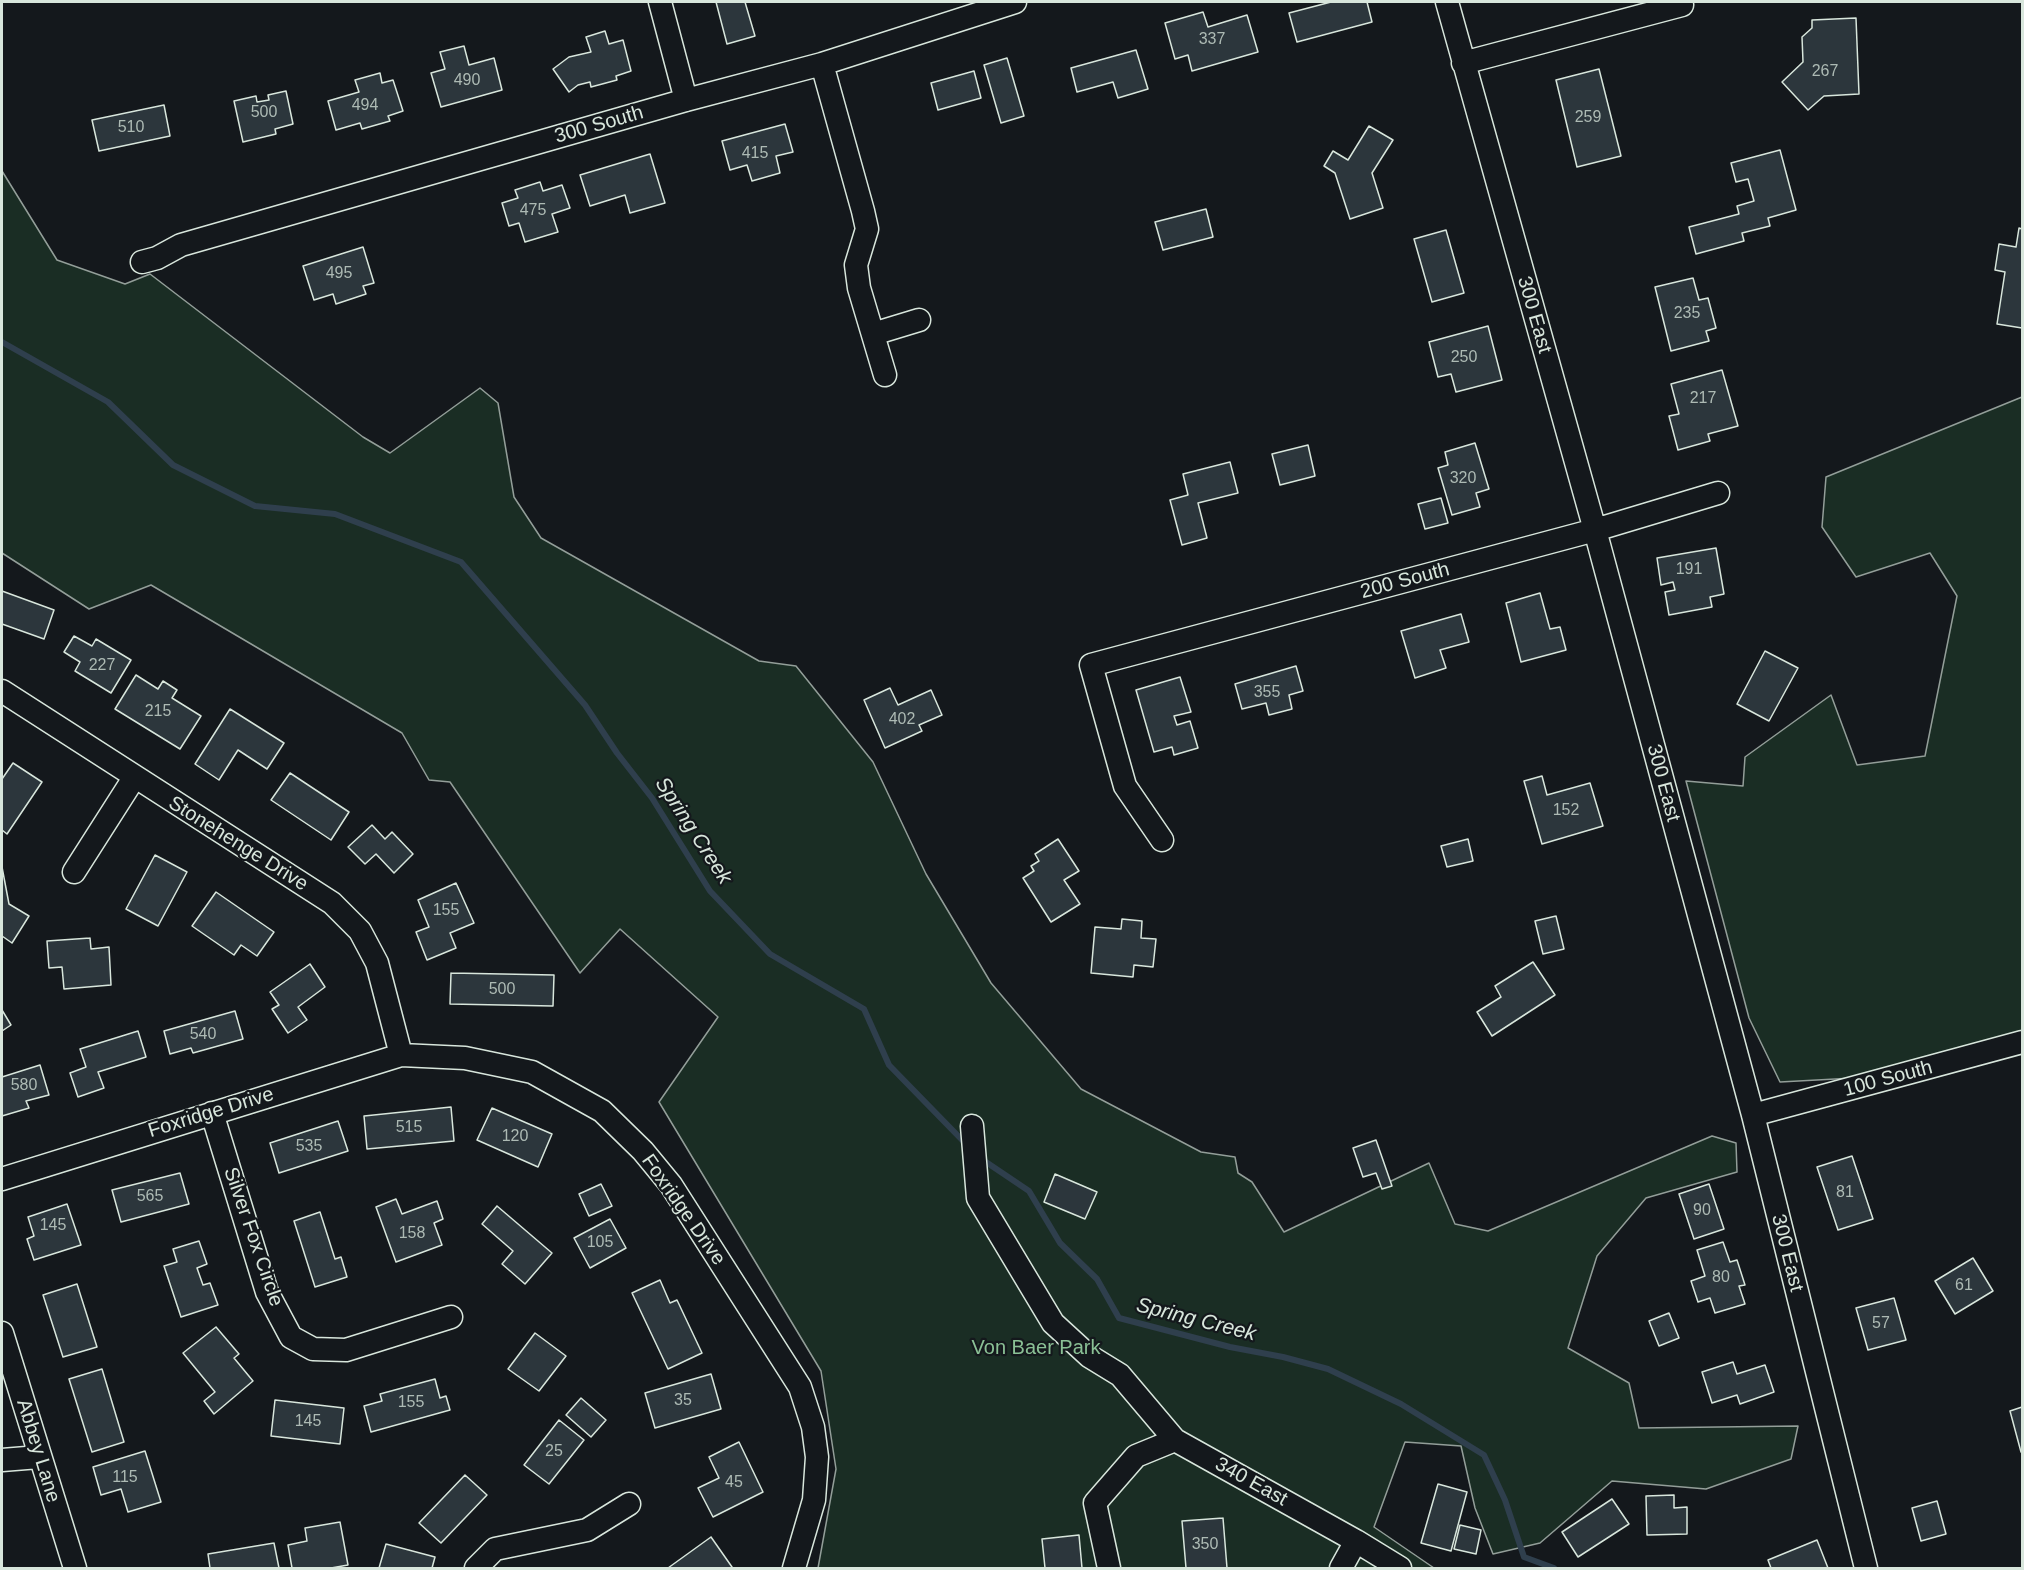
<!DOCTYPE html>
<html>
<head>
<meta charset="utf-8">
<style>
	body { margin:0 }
	#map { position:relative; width:2024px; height:1570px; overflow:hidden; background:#14181c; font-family:Helvetica,sans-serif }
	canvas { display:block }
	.frame { position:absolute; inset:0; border:3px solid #d8e6dc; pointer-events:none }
</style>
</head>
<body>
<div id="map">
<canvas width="2024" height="1570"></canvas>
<div class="frame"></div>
</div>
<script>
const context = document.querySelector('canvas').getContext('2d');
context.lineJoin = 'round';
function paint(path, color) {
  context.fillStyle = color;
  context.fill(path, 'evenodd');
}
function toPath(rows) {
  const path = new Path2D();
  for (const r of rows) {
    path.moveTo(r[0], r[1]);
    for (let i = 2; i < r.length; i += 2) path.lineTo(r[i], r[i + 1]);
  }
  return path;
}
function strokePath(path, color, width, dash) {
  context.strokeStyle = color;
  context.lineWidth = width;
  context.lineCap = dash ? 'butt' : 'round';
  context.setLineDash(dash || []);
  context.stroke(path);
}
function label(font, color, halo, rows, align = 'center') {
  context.font = font + ' Helvetica,sans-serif';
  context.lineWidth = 4.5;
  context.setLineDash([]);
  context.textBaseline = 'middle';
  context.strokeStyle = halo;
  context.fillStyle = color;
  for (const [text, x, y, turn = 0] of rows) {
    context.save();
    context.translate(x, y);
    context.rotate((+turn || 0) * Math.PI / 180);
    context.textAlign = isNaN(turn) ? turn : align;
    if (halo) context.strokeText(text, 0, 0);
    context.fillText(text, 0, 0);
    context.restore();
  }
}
const green = toPath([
	[2,171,57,260,125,284,150,274,363,437,390,453,480,388,498,403,514,497,541,538,759,661,796,666,873,762,926,874,991,983,1081,1089,1201,1152,1235,1157,1238,1173,1252,1182,1284,1232,1429,1163,1455,1224,1488,1231,1712,1136,1736,1143,1737,1172,1646,1198,1597,1256,1568,1348,1629,1383,1639,1428,1798,1426,1791,1459,1706,1489,1612,1481,1540,1543,1493,1554,1475,1508,1461,1446,1405,1442,1374,1527,1434,1568,818,1568,836,1469,821,1371,659,1102,718,1017,620,929,580,973,450,782,429,780,402,733,151,585,89,609,2,553,2,171],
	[2022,397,2022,1035,1872,1077,1780,1082,1749,1018,1686,781,1743,786,1745,757,1831,695,1857,765,1925,756,1957,596,1930,553,1856,577,1822,527,1826,477,2022,397]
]);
paint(green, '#1a2d24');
strokePath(green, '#939e99', 1.5);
strokePath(toPath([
	[2,342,108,402,173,465,255,506,335,514,461,562,585,705,617,753,652,798,710,891,770,954,864,1009,889,1065,967,1145],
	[980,1158,1029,1191,1060,1243,1097,1279,1119,1318,1230,1347,1283,1357,1328,1369,1401,1404,1484,1455,1505,1500,1524,1557,1554,1568]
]), '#2f3f4d', 6);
const building = toPath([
	[716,2,745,2,755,36,727,44,716,2],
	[1331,2,1367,2,1372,22,1297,42,1289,13,1331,2],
	[1203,12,1208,27,1247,15,1258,52,1192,71,1188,55,1175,59,1165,23,1203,12],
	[1856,18,1859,94,1824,96,1808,110,1782,82,1803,62,1802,37,1812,28,1812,20,1856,18],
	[605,31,609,44,623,40,631,71,616,76,617,80,591,87,590,82,578,85,569,92,553,69,569,57,591,52,586,37,605,31],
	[464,46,469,65,494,58,502,90,441,107,431,73,445,69,440,52,464,46],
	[1136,50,1148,89,1118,98,1113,82,1077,92,1071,68,1136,50],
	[1007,58,1024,116,1001,123,984,65,1007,58],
	[1599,69,1621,156,1577,167,1556,80,1599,69],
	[974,71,981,98,938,110,931,83,974,71],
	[380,73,382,83,393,80,403,111,388,116,390,121,362,129,360,123,336,130,328,101,359,92,355,80,380,73],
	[286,91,293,124,275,129,276,134,243,142,234,101,256,96,257,102,269,100,268,95,286,91],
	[164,105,170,136,99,151,92,120,164,105],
	[785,124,793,152,776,156,780,173,752,181,747,165,730,170,722,141,785,124],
	[1369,126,1393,140,1372,173,1383,208,1350,219,1335,173,1324,166,1333,151,1348,160,1369,126],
	[1780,150,1796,210,1768,218,1770,226,1742,233,1744,241,1696,254,1689,227,1739,214,1737,206,1754,201,1748,179,1736,182,1731,163,1780,150],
	[650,154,665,203,630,213,625,195,590,206,580,175,650,154],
	[540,182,543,191,562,185,570,208,552,214,558,232,525,242,519,223,509,226,502,203,518,198,515,190,540,182],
	[1206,209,1213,237,1163,250,1155,222,1206,209],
	[2019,228,2022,229,2022,328,1997,324,2005,272,1995,270,1999,244,2016,247,2019,228],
	[1446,230,1464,293,1432,302,1414,239,1446,230],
	[363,247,374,283,363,286,366,294,336,304,333,294,314,300,303,266,363,247],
	[1693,278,1699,300,1708,298,1716,328,1706,331,1709,341,1671,351,1655,287,1693,278],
	[1488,326,1502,380,1456,392,1451,374,1438,377,1429,342,1488,326],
	[1722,370,1738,426,1708,434,1710,441,1678,450,1669,416,1679,414,1671,384,1722,370],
	[1475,443,1489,489,1476,493,1480,507,1452,515,1438,468,1448,465,1445,452,1475,443],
	[1308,445,1315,476,1280,485,1272,454,1308,445],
	[1230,462,1238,493,1198,503,1207,538,1182,545,1170,500,1188,495,1183,474,1230,462],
	[1441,498,1448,523,1425,529,1418,504,1441,498],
	[1716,548,1724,594,1710,597,1712,607,1669,615,1665,592,1675,590,1673,582,1661,585,1657,558,1716,548],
	[2,591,54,610,44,639,2,624,2,591],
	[1540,593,1550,629,1560,627,1566,650,1521,662,1506,603,1540,593],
	[1461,614,1469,642,1440,650,1446,668,1415,678,1401,631,1461,614],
	[74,636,92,646,96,639,131,660,111,693,75,671,80,662,64,652,74,636],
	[1765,651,1798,668,1769,721,1737,704,1765,651],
	[1296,666,1303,691,1289,695,1292,709,1269,715,1266,703,1242,709,1235,684,1296,666],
	[136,675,158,689,163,681,177,690,172,698,201,716,180,749,115,709,136,675],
	[1180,677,1191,712,1174,716,1177,725,1190,721,1198,748,1174,755,1172,747,1154,752,1136,690,1180,677],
	[890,688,898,705,931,690,942,715,919,725,922,731,885,748,864,700,890,688],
	[230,709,284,743,267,769,238,750,219,780,195,764,230,709],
	[13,763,42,782,7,834,2,830,2,779,13,763],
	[290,773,349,812,331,840,271,800,290,773],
	[1542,776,1547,795,1590,783,1603,826,1542,844,1524,781,1542,776],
	[372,825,385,839,392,832,413,854,394,873,376,854,365,864,348,847,372,825],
	[1058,839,1079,871,1064,880,1080,904,1051,922,1023,878,1034,871,1031,866,1039,861,1035,854,1058,839],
	[1468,839,1473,861,1447,867,1441,846,1468,839],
	[155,855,187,872,158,926,126,909,155,855],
	[2,867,9,904,29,916,12,943,2,936,2,867],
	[456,883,474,923,450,933,456,948,427,960,416,932,429,927,418,900,456,883],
	[216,892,274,932,257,956,241,945,234,955,192,926,216,892],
	[1556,916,1564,949,1543,954,1535,921,1556,916],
	[1122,919,1142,921,1141,938,1156,939,1153,967,1134,965,1133,977,1091,973,1095,927,1121,929,1122,919],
	[90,938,91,949,109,947,111,985,64,989,62,967,49,968,47,941,90,938],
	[1533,962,1555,995,1492,1036,1477,1012,1501,997,1495,986,1533,962],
	[310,964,325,987,298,1007,307,1020,288,1033,272,1009,279,1005,270,992,310,964],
	[451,973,554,975,553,1006,450,1004,451,973],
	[2,1010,11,1025,2,1031,2,1010],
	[235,1011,243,1039,193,1053,191,1048,170,1054,164,1031,235,1011],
	[138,1031,146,1057,98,1072,104,1088,78,1097,70,1073,86,1067,80,1049,138,1031],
	[40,1065,49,1095,26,1101,29,1108,2,1116,2,1077,40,1065],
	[451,1107,454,1141,367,1149,364,1116,451,1107],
	[492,1108,552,1134,538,1167,477,1140,492,1108],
	[338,1121,348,1151,279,1173,270,1143,338,1121],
	[1376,1140,1392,1186,1382,1189,1376,1173,1363,1177,1353,1148,1376,1140],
	[1852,1156,1873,1219,1838,1230,1817,1167,1852,1156],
	[180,1173,189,1204,121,1222,112,1190,180,1173],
	[1055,1174,1097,1192,1085,1219,1044,1202,1055,1174],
	[601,1184,612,1206,589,1216,579,1194,601,1184],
	[1709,1184,1724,1229,1694,1239,1679,1194,1709,1184],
	[396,1199,402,1214,437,1201,443,1219,434,1223,442,1245,396,1262,376,1207,396,1199],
	[67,1204,81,1245,34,1260,27,1239,34,1236,28,1217,67,1204],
	[497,1206,552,1253,525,1284,502,1264,513,1251,482,1224,497,1206],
	[320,1212,335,1259,341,1257,347,1277,315,1287,294,1221,320,1212],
	[610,1219,626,1248,590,1268,574,1238,610,1219],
	[199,1241,207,1264,197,1268,203,1285,210,1283,218,1305,181,1317,164,1266,177,1262,173,1249,199,1241],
	[1723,1242,1730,1262,1737,1260,1745,1285,1739,1286,1745,1304,1715,1313,1710,1298,1698,1302,1691,1281,1705,1276,1697,1250,1723,1242],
	[1973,1258,1993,1291,1955,1314,1935,1281,1973,1258],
	[660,1280,670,1303,677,1300,702,1353,668,1369,632,1293,660,1280],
	[77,1284,97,1347,63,1357,43,1295,77,1284],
	[1894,1298,1906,1340,1868,1350,1856,1308,1894,1298],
	[1669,1313,1679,1338,1659,1346,1649,1321,1669,1313],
	[216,1327,239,1354,234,1358,253,1381,214,1414,204,1401,215,1392,183,1353,216,1327],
	[535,1333,566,1356,539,1391,508,1369,535,1333],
	[1733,1362,1737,1374,1765,1365,1774,1392,1740,1404,1737,1395,1712,1403,1702,1372,1733,1362],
	[102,1369,124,1442,92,1452,69,1379,102,1369],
	[711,1374,721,1409,655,1428,645,1393,711,1374],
	[435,1379,440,1398,446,1396,450,1410,371,1432,364,1406,382,1401,380,1394,435,1379],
	[581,1398,606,1420,591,1437,566,1415,581,1398],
	[275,1400,344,1408,340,1444,271,1436,275,1400],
	[2022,1407,2022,1452,2021,1452,2010,1411,2022,1407],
	[559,1420,584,1440,549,1484,524,1465,559,1420],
	[739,1442,763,1492,713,1517,698,1488,719,1478,709,1457,739,1442],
	[145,1451,161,1502,128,1512,121,1489,101,1495,93,1467,145,1451],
	[465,1475,487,1495,441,1543,419,1523,465,1475],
	[1438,1484,1467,1492,1451,1551,1421,1543,1438,1484],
	[1674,1495,1674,1508,1687,1507,1687,1534,1647,1535,1646,1496,1674,1495],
	[1612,1499,1629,1524,1578,1557,1562,1532,1612,1499],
	[1937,1501,1946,1534,1921,1541,1912,1508,1937,1501],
	[1223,1518,1227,1568,1186,1568,1182,1521,1223,1518],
	[340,1522,348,1565,331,1568,292,1568,288,1545,307,1541,305,1528,340,1522],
	[1460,1525,1481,1530,1476,1554,1454,1549,1460,1525],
	[1079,1535,1082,1568,1045,1568,1042,1539,1079,1535],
	[711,1537,732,1567,730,1568,668,1568,711,1537],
	[1817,1540,1828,1568,1771,1568,1768,1560,1817,1540],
	[274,1543,279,1568,210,1568,208,1554,274,1543],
	[386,1544,435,1557,432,1568,379,1568,386,1544]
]);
paint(building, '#2c363c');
strokePath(building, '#d8e6dc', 1.5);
const minor = toPath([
	[660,2,686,100],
	[1447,2,1595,530,1753,1115,1866,1568],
	[1463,63,1682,5],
	[822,64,863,211,867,229,856,265,859,288,885,375],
	[142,262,157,258,181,245,686,100,822,64,1015,2],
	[873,334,919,320],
	[2,691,332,903,360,931,377,963,401,1055],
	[1162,840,1125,786,1091,665,1595,530,1718,493],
	[74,872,134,778],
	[212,1113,267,1292,291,1337,313,1349,346,1350,451,1317],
	[1753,1115,2022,1042],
	[972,1126,978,1198,1053,1323,1089,1356,1120,1375,1175,1440,1356,1541,1400,1568],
	[2,1179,401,1055,465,1058,532,1072,602,1111,643,1151,671,1185,800,1387,813,1427,817,1457,814,1500,794,1568],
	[2,1333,75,1568],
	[2,1460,39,1457],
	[476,1568,495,1549,587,1530,629,1504],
	[1109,1568,1095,1503,1136,1456,1175,1440],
	[1341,1568,1356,1541]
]);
strokePath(minor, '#d8e6dc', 25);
strokePath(minor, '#14181c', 22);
label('16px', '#adbab4', null, [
	["337",1212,40],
	["267",1825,72],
	["490",467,81],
	["494",365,106],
	["500",264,113],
	["259",1588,118],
	["510",131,128],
	["415",755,154],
	["475",533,211],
	["495",339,274],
	["235",1687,314],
	["250",1464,358],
	["217",1703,399],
	["320",1463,479],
	["191",1689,570],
	["227",102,666],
	["355",1267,693],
	["215",158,712],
	["402",902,720],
	["152",1566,811],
	["155",446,911],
	["500",502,990],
	["540",203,1035],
	["580",24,1086],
	["515",409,1128],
	["120",515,1137],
	["535",309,1147],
	["81",1845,1193],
	["565",150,1197],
	["90",1702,1211],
	["145",53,1226],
	["158",412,1234],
	["105",600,1243],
	["80",1721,1278],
	["61",1964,1286],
	["57",1881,1324],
	["35",683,1401],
	["155",411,1403],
	["145",308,1422],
	["25",554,1452],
	["115",125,1478],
	["45",734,1483],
	["350",1205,1545]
]);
label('20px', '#d8e6dc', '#14181c', [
	["300 South",599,125,-16],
	["300 East",1534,315,74],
	["200 South",1405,581,-15],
	["300 East",1663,783,75],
	["Stonehenge Drive",238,844,32],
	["100 South",1888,1079,-15],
	["Foxridge Drive",211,1113,-17],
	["Foxridge Drive",683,1210,55],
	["Silver Fox Circle",253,1237,71],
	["300 East",1787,1253,76],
	["Abbey Lane",38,1451,73],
	["340 East",1251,1482,29]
]);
label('20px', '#8ac095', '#14181c', [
	["Von Baer Park",1036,1348]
]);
label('italic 21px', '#d8e6dc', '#14181c', [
	["Spring Creek",693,831,57],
	["Spring Creek",1196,1320,14]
]);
</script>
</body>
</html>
